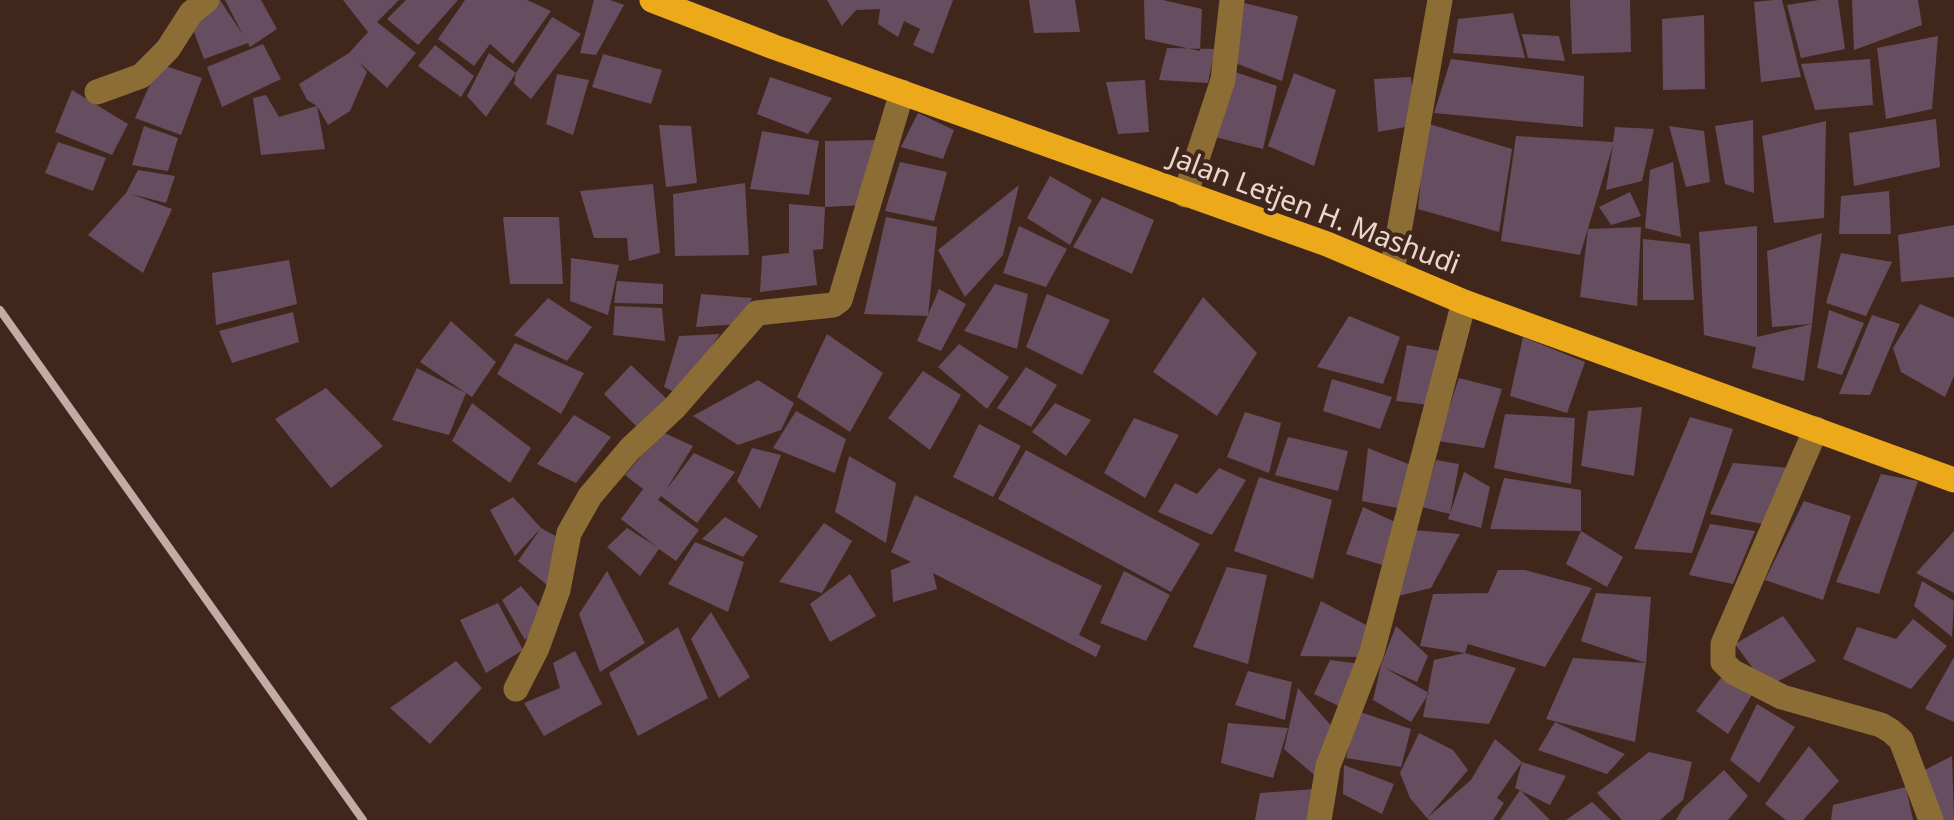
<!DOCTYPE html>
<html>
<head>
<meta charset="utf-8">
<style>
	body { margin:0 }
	canvas { display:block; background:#41261c }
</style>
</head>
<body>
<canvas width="1954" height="820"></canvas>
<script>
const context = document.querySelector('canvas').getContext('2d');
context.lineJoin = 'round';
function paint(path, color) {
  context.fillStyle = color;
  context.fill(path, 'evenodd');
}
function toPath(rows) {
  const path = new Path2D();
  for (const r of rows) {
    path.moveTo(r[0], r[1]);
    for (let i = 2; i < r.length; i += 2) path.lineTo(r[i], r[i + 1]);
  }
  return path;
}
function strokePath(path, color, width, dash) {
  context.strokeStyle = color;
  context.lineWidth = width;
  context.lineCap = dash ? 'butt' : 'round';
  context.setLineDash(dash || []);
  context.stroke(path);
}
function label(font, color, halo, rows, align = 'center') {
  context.font = font + ' "Noto Sans",sans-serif';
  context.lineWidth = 8;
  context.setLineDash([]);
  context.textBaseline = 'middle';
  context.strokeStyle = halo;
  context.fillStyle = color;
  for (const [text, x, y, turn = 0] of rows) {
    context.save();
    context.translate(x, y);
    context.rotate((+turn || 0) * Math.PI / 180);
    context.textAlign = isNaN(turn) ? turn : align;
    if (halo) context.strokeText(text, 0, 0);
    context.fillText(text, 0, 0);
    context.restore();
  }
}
paint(toPath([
	[220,0,243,35,225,0,261,0,277,29,250,47,248,43,204,59,191,24],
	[343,0,399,0,377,22,416,53,387,88,359,62,367,72,350,111,328,125,317,106,325,149,261,155,253,98,266,95,279,117,317,106,307,100,299,84,349,53,368,32],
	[406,0,458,0,418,45,387,19],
	[465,0,527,0,551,11,513,64,490,44,474,66,438,39],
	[594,0,610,0,624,5,596,55,580,53],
	[827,0,953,0,933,54,913,45,920,29,904,21,898,37,878,24,880,9,856,10,842,26],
	[1029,0,1075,0,1080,32,1034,33],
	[1144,0,1163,0,1202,9,1200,51,1145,39],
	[1570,0,1630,0,1631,52,1572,54],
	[1774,0,1782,0,1801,77,1761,82,1754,2],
	[1819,0,1838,0,1845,49,1801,58,1787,5],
	[1852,0,1918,0,1922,25,1854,50],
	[1240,2,1298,16,1282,81,1235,63],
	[1513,13,1525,58,1453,53,1458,19],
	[1704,15,1705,89,1663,90,1662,19],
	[552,17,581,34,531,99,514,84,516,73,486,117,467,96,489,53,516,73],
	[1522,34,1559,36,1565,61,1528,58],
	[1938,36,1932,109,1886,119,1877,48],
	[263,44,281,79,222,107,207,67],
	[435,45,474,76,461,97,418,66],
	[1167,48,1215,49,1208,83,1159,80],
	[603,54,662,70,651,104,592,87],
	[1451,59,1584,76,1583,127,1434,113],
	[1870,59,1873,105,1815,110,1801,64],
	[159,64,202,78,181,135,135,118],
	[1232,71,1277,86,1263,149,1215,137],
	[1294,73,1336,90,1314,166,1268,146],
	[557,74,589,80,573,135,546,124],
	[770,77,832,98,808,134,757,114],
	[1411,77,1416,125,1378,132,1374,79],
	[1145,80,1149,132,1118,134,1106,82],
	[72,90,128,124,112,155,55,132],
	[918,113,954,130,943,159,901,147],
	[1936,119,1940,167,1854,186,1849,133],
	[1753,120,1754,193,1725,184,1715,126],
	[1826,121,1824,218,1774,223,1762,136],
	[1426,123,1512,149,1499,232,1418,209],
	[659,125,691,126,697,183,666,187],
	[144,126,178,138,168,171,132,165],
	[1669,126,1704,131,1710,182,1686,187],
	[1615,127,1654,129,1642,181,1606,190,1613,145,1580,255,1501,241,1516,136,1613,142],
	[762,131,819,141,809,195,750,189],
	[876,140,865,205,825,207,825,141],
	[58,142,106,158,93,191,45,173],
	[900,162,947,172,934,221,885,211],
	[1673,162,1681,237,1645,228,1650,170],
	[138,170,175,176,166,203,131,194,172,209,143,273,88,235,126,193],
	[1050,176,1092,200,1070,245,1027,218],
	[745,183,749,255,675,256,673,194],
	[653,184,660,253,629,261,627,238,594,238,580,191],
	[1019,185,1003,255,965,297,938,250],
	[1889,191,1891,234,1839,234,1841,196],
	[1630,192,1641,216,1611,225,1599,207],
	[1102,197,1154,220,1132,274,1073,247],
	[789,204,825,207,823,249,813,250,817,285,760,292,762,256,789,253],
	[503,217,559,217,563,284,510,284],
	[886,217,937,227,928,316,864,314],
	[1954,225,1954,277,1901,282,1898,235],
	[1019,226,1067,249,1046,287,1003,273],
	[1757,226,1757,337,1812,324,1772,327,1767,251,1822,233,1812,324,1804,381,1752,368,1756,347,1704,335,1699,232],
	[1641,227,1637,306,1580,297,1588,229],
	[1643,239,1690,244,1694,300,1643,300],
	[1841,253,1892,262,1866,316,1826,303],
	[571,258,619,265,608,315,570,301],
	[289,260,297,304,216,325,212,273],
	[617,281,663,284,663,304,614,303],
	[995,284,1028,294,1017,349,964,331],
	[939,289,966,304,941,351,917,341],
	[701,294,752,298,740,324,696,327],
	[1047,294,1110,320,1082,375,1026,347],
	[1203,297,1257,353,1217,416,1153,372],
	[548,298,592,327,567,361,514,335],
	[1920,304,1954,318,1954,376,1945,397,1901,372,1893,348],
	[615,306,662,308,665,341,613,335],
	[1829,310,1864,323,1842,375,1817,368],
	[293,312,299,342,232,363,219,331],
	[1872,315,1900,324,1870,395,1839,394],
	[1349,316,1400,337,1383,384,1317,367],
	[451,321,496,362,472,397,466,393,449,435,392,420,417,368,466,393,420,362],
	[720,334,679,394,664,387,679,336],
	[827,334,883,373,850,432,797,397],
	[1523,337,1585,362,1567,413,1510,396],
	[515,343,584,373,561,414,497,374],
	[959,344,1009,377,987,409,938,367],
	[1407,345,1451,353,1438,406,1396,401],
	[631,365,669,401,640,430,604,394],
	[1026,367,1057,385,1031,427,997,408],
	[923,371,961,395,930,450,888,418],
	[1459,378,1502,389,1484,448,1438,441],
	[1332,379,1392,397,1380,429,1323,411],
	[758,380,794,403,781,430,738,445,693,416],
	[326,388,383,446,331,488,275,419],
	[472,403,531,448,510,483,452,441],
	[1055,403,1091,420,1066,456,1032,432],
	[1642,407,1634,476,1581,466,1588,411],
	[796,411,846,439,835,473,773,448],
	[1245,412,1281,423,1269,473,1227,457],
	[1505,414,1575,418,1571,484,1494,468],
	[574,415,611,437,576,483,537,464],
	[1690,417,1733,429,1692,553,1634,549],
	[1134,418,1179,435,1145,498,1104,473],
	[979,424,1021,446,993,497,953,477],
	[662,432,693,446,666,490,694,453,735,472,697,523,661,496,658,500,699,530,676,561,659,549,640,576,607,547,627,528,657,547,621,519,643,489,625,475],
	[1288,437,1348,451,1338,491,1275,475],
	[752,448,781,455,760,509,737,481],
	[1368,448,1421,469,1408,510,1362,501],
	[1026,450,1200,544,1171,592,998,499],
	[849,456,896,483,886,543,835,512],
	[1436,460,1459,464,1450,514,1464,472,1490,487,1481,528,1448,519,1450,514,1422,507],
	[1733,463,1791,468,1768,525,1710,514],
	[1219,468,1246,480,1212,535,1158,512,1175,483,1197,494],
	[1881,474,1918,481,1879,594,1836,582],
	[1259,477,1332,500,1313,579,1234,551],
	[1504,478,1581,490,1581,531,1490,529],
	[915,495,1102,586,1079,635,1101,646,1096,657,933,573,937,589,893,602,891,570,911,562,891,552],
	[513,497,541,528,563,540,553,590,518,561,541,528,515,556,490,510],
	[1804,501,1851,516,1823,600,1765,580],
	[1363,507,1399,524,1389,567,1346,554],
	[725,517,758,536,743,557,702,539],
	[824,523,852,541,822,593,779,582],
	[1710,524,1755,531,1733,584,1689,575],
	[1413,530,1460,534,1431,588,1398,596],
	[1581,531,1623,557,1607,587,1566,564],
	[1954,531,1954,593,1916,573],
	[695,542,744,562,728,612,668,584],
	[1227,567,1267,575,1248,664,1193,647],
	[1498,570,1525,570,1592,588,1545,667,1468,644,1465,653,1420,646,1433,594,1488,593],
	[607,571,645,643,600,672,579,614],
	[1124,571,1170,595,1146,641,1100,623],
	[850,574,876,616,830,642,810,604],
	[1922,581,1954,601,1952,637,1914,606],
	[521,586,546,615,525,640,502,600],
	[1596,593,1651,597,1646,663,1635,742,1546,719,1573,658,1646,663,1581,641],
	[1321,601,1368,626,1360,657,1300,656],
	[498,603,523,650,486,673,460,620],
	[711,612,750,677,719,698,691,639],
	[1783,616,1816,661,1767,687,1735,644],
	[1913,619,1947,646,1911,689,1843,659,1857,627,1896,639],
	[1396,626,1428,656,1417,682,1385,668,1429,693,1411,722,1373,700,1381,665],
	[678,627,708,698,638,736,609,673],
	[575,651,602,704,544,736,524,703,560,688,553,663],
	[1465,653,1516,668,1489,724,1423,717,1434,660],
	[1954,657,1954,722,1925,709],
	[1330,660,1361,664,1343,708,1314,694],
	[456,661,482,688,430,744,390,708],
	[1248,671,1292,682,1285,720,1235,705],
	[1721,678,1752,695,1728,734,1696,711],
	[1298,688,1334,729,1320,780,1284,749],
	[1757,704,1795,727,1759,783,1730,760],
	[1357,711,1411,729,1401,767,1346,758],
	[1555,722,1625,754,1607,774,1538,750],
	[1228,723,1288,728,1273,778,1221,763],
	[1419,733,1453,750,1468,770,1427,818,1471,780,1495,739,1522,762,1497,798,1504,803,1493,820,1430,820,1427,818,1410,798,1400,773],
	[1809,746,1839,781,1803,820,1786,820,1765,804],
	[1649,752,1692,762,1683,800,1660,820,1622,820,1597,793],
	[1952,756,1954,820,1941,820,1921,772],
	[1522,762,1566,776,1550,805,1515,788],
	[1344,765,1394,784,1382,814,1343,794],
	[1724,770,1748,796,1728,820,1676,820,1683,808],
	[1906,787,1913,820,1831,820,1833,805],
	[1316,789,1315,820,1255,820,1260,793],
	[1520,790,1550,820,1500,820],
	[1592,802,1611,820,1566,820]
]), '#674d60');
strokePath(toPath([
	[97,92,141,76,168,49,191,13,207,0],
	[1185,195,1223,80,1232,0],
	[1392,271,1440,0],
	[1816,429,1723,644,1723,662,1733,672,1782,697,1881,725,1891,731,1901,740,1931,820],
	[516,689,537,648,558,590,569,533,590,496,630,449,675,407,757,313,833,305,840,300,902,92],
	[1319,820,1328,766,1372,652,1464,302]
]), '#8d6d36', 25);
strokePath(toPath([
	[652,0,774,47,1327,244,1464,302,1954,480]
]), '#ecaa1b', 25);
strokePath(toPath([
	[0,310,363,820]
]), '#c1ada5', 8);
label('28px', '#e9d7d0', '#41261c', [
	["Jalan Letjen H. Mashudi",1314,212,21]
]);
</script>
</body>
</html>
